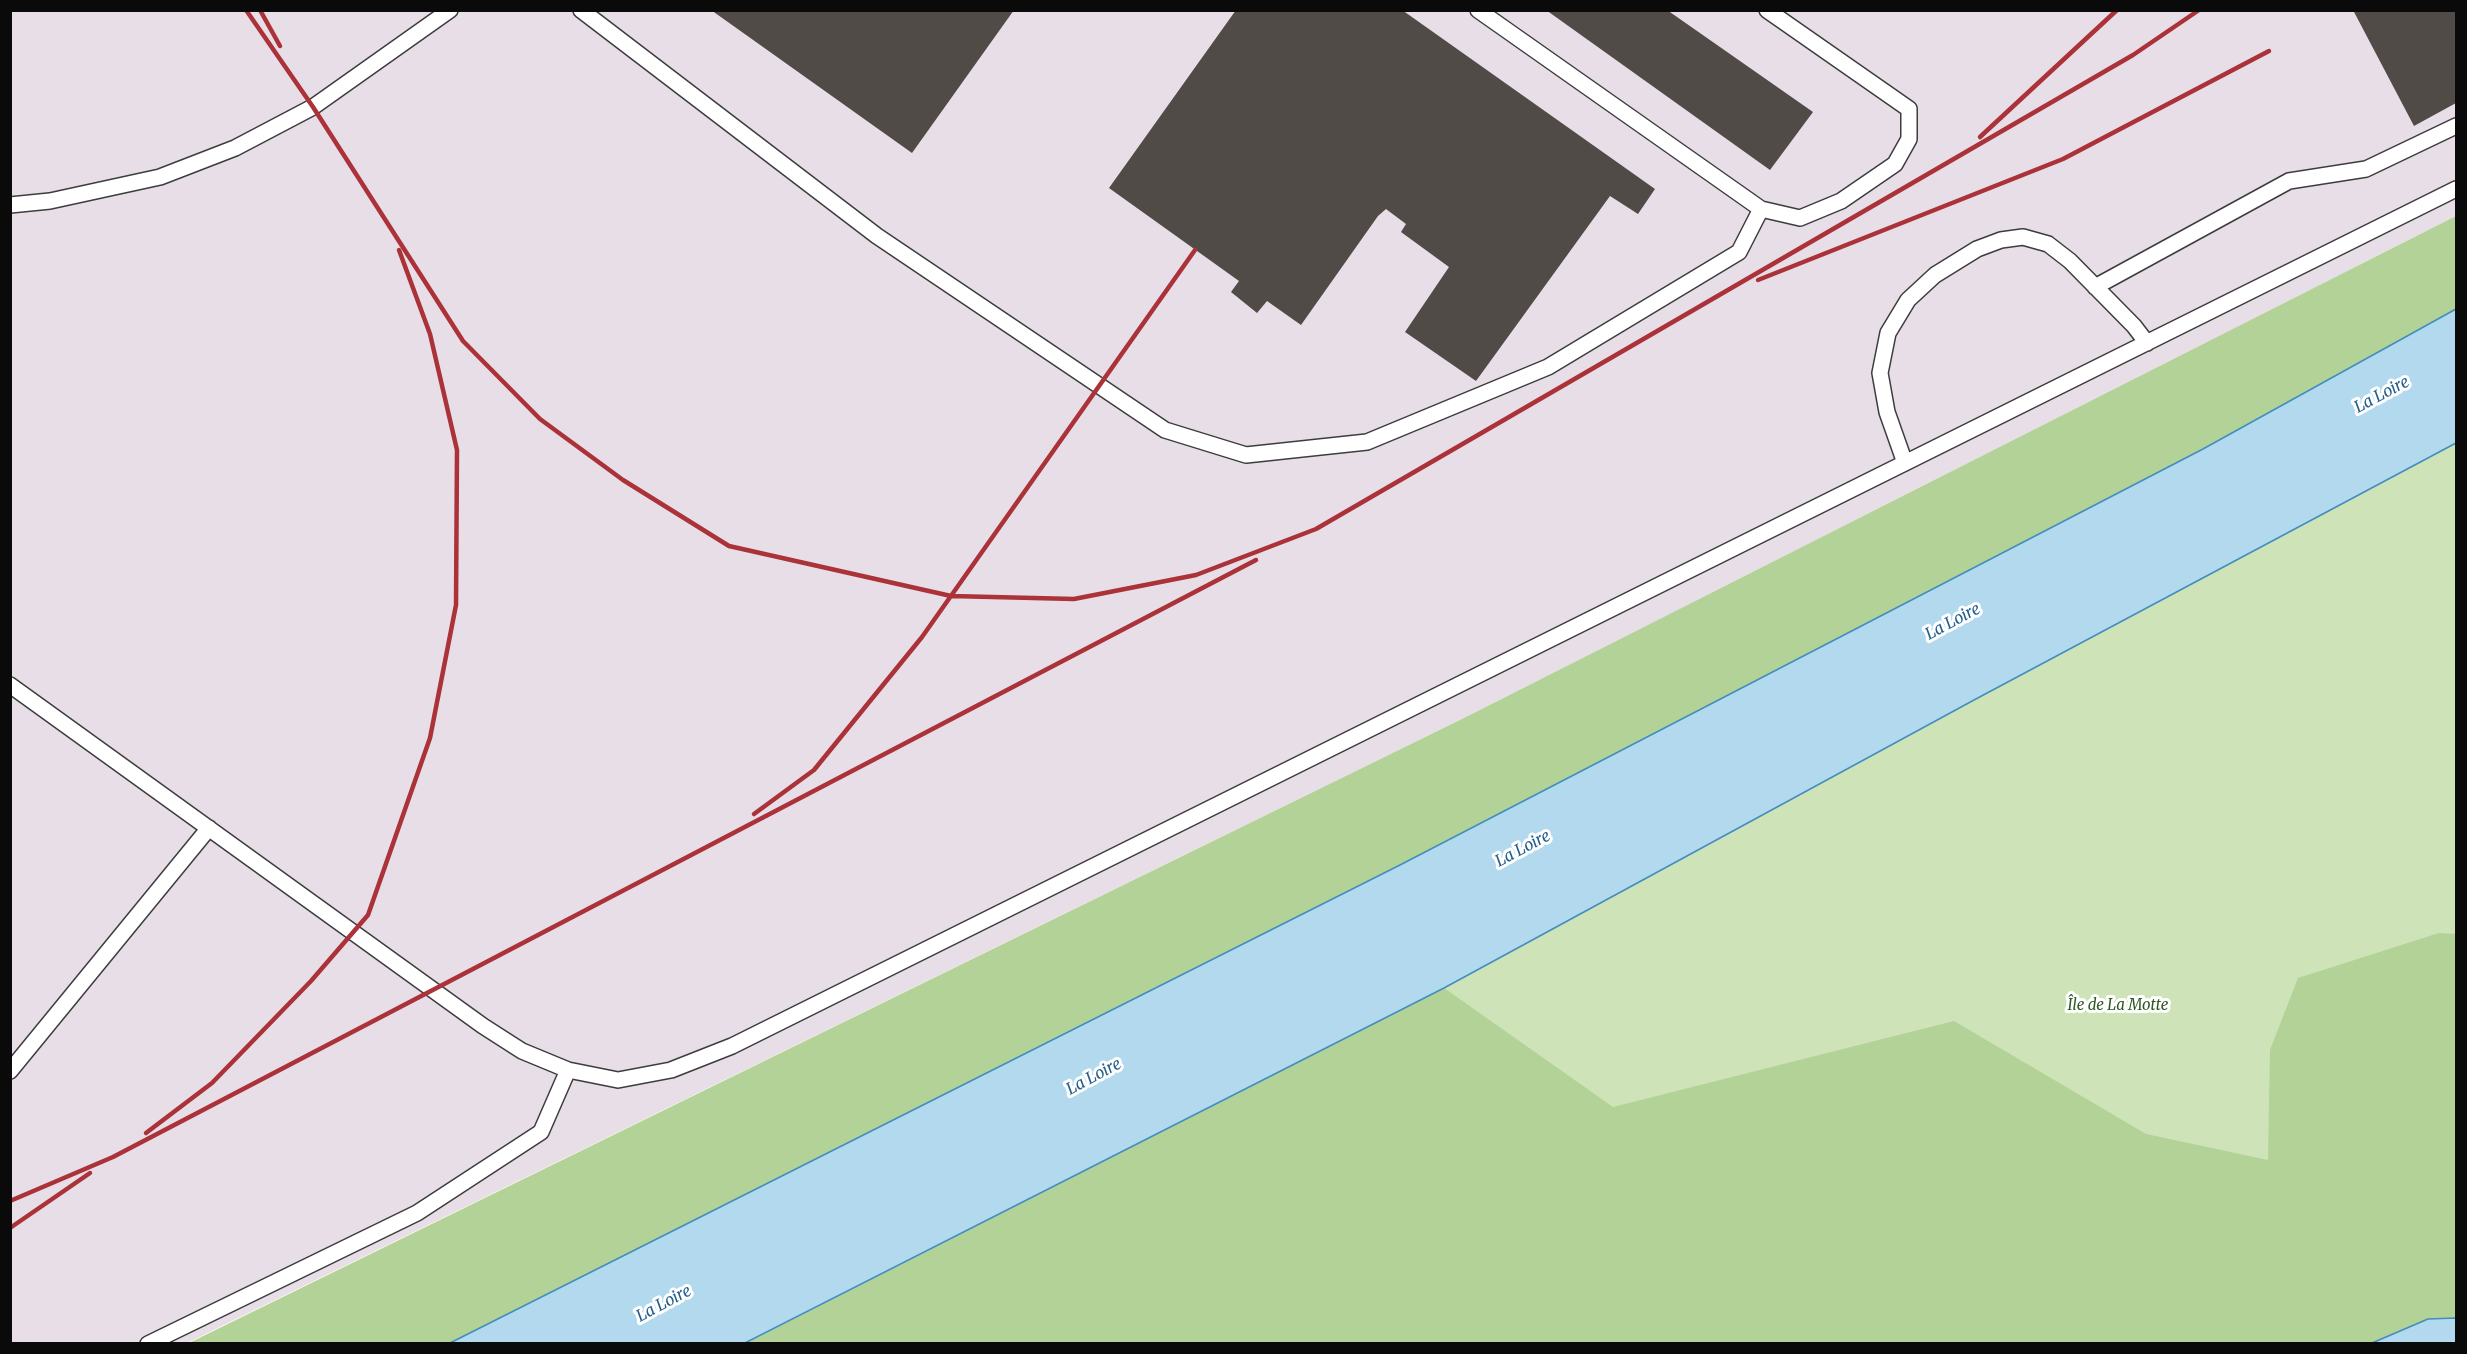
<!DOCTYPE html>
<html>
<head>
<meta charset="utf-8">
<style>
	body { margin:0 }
	#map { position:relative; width:2467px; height:1354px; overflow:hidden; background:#fdf9e9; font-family:Merriweather,serif }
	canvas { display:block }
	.frame { position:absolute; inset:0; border:12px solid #0a0a0a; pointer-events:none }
</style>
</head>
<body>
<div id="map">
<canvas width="2467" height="1354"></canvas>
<div class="frame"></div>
</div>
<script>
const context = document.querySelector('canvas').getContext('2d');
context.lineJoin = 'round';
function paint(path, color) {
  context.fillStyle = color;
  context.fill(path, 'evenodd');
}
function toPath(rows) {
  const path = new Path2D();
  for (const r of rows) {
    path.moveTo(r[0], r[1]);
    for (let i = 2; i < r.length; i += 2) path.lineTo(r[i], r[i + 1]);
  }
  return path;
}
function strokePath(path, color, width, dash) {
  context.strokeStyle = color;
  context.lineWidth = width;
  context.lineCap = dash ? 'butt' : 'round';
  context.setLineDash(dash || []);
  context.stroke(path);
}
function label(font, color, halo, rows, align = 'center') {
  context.font = font + ' Merriweather,serif';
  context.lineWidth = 6;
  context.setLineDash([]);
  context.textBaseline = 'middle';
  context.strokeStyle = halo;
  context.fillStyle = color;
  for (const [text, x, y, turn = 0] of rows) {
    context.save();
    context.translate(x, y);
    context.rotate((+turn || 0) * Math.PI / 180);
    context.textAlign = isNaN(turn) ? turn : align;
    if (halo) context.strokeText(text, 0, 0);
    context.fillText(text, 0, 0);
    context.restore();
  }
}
paint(toPath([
	[10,11,2456,11,2456,216,1464,718,187,1343,11,1343]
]), '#e7dee8');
paint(toPath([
	[2456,443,2456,1318,2428,1319,2372,1344,745,1344,1444,988,1974,700]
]), '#cee3b7');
paint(toPath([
	[2456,216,2456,309,2203,449,1400,865,450,1343,187,1344,1464,718],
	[2439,933,2456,934,2456,1318,2428,1319,2372,1343,745,1344,1444,988,1613,1107,1954,1021,2146,1134,2268,1160,2270,1050,2298,978]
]), '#b2d298');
const water = toPath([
	[2456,309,2456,443,1974,700,1444,988,745,1343,450,1343,1400,865,2203,449,2456,309],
	[2456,1318,2456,1343,2372,1343,2428,1319,2456,1318]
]);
paint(water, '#b3d9ef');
strokePath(water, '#428dbe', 1.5);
paint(toPath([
	[711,10,1014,10,912,153],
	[1236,10,1402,10,1655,189,1638,214,1610,196,1476,381,1405,332,1449,267,1401,232,1406,224,1386,209,1378,216,1301,325,1267,301,1257,313,1231,292,1239,281,1109,188],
	[1546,10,1667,10,1813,112,1770,170],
	[2353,10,2456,10,2456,103,2414,126]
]), '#514b47');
const service = toPath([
	[581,10,877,236,1165,430,1246,455,1367,442,1548,367,1739,252,1761,209,1478,10],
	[10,205,50,201,160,177,235,148,313,107,450,10],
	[1761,209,1800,218,1841,201,1895,164,1909,139,1909,109,1767,10],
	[2095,287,2289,181,2366,169,2456,126],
	[1905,463,1887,412,1880,373,1888,333,1908,300,1935,275,1977,249,2001,240,2023,237,2048,244,2070,261,2134,326,2147,343],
	[10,685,483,1026,522,1051,568,1070,618,1080,671,1070,732,1046,2456,189],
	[10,1071,209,828],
	[148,1344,417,1213,541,1132,568,1070]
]);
strokePath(service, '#3d3d3d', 18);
strokePath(service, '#fff', 15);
strokePath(toPath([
	[246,10,313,107,463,341,540,419,623,480,729,546,951,596,1074,599,1196,575,1316,529,2133,55,2199,10],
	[260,10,280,46],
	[1980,137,2117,10],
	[1758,280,2063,159,2269,51],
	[754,814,814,770,922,637,1195,250],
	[146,1133,212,1083,311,981,368,915,430,738,456,605,457,450,430,334,399,250],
	[10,1201,113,1157,1256,560],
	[10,1228,90,1173]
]), '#aa3238', 4.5);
label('italic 15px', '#2e5922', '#fff', [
	["Île de La Motte",2118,1006]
]);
label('italic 16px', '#225f8d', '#fff', [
	["La Loire",2382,395,-28],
	["La Loire",1953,622,-28],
	["La Loire",1523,849,-28],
	["La Loire",1094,1077,-28],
	["La Loire",664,1304,-28]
]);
</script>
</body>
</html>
